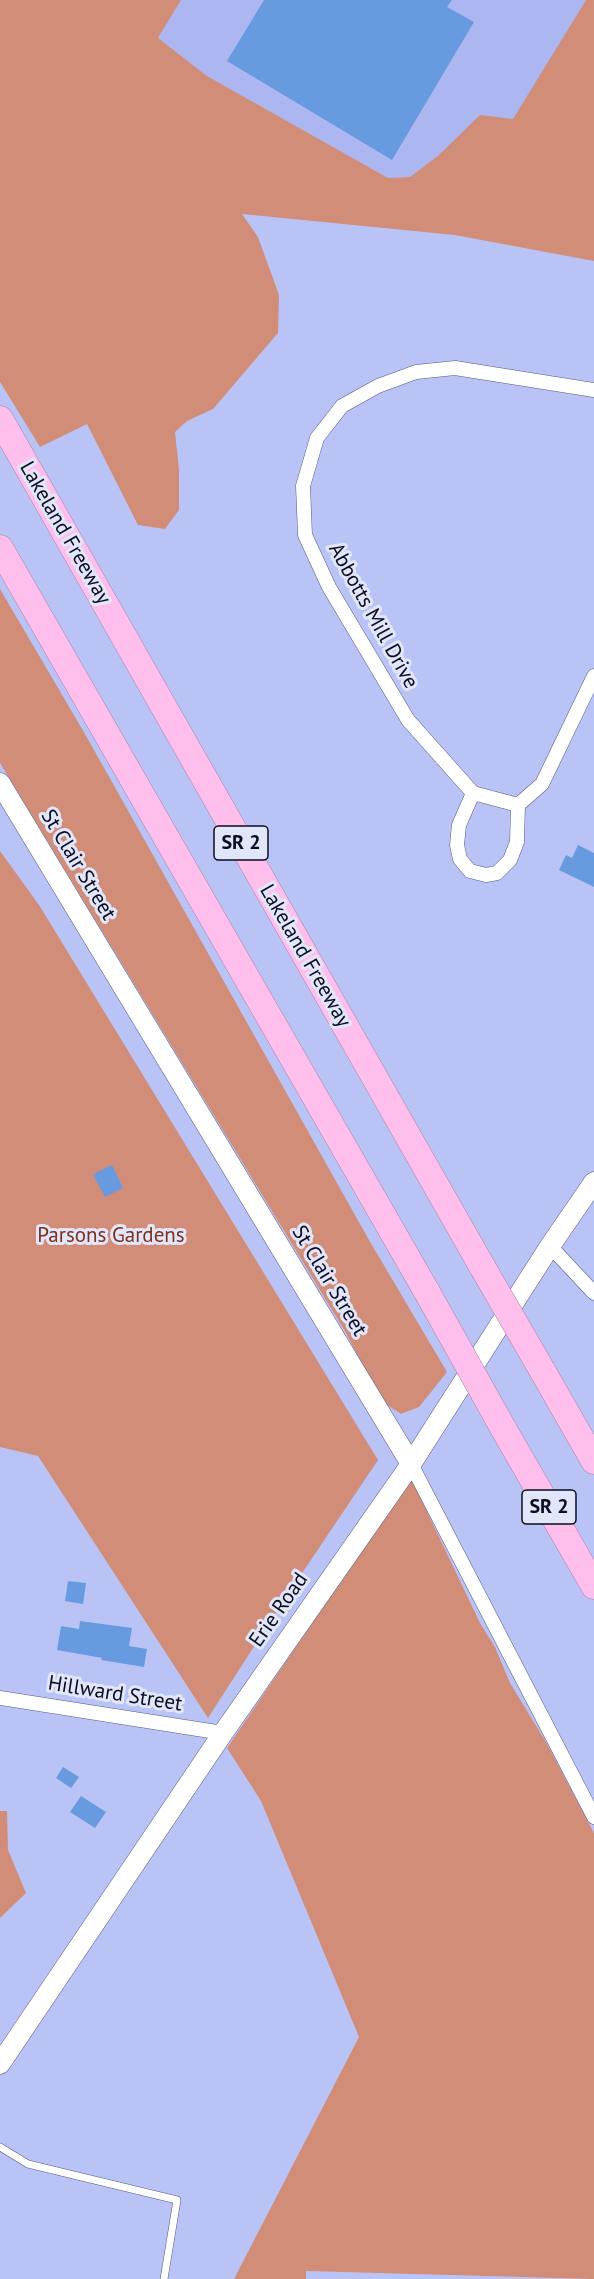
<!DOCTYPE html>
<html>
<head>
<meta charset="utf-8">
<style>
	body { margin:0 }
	canvas { display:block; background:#bac3f6 }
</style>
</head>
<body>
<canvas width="594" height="2279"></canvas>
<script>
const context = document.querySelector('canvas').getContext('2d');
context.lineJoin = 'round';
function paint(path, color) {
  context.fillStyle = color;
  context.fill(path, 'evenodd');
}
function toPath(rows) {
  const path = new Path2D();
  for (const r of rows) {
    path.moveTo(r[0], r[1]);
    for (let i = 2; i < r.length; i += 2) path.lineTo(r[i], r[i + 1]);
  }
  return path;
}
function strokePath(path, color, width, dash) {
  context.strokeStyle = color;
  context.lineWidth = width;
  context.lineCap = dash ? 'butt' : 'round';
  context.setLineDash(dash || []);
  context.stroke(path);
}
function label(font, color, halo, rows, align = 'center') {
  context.font = font + ' "PT Sans",sans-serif';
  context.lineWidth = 6;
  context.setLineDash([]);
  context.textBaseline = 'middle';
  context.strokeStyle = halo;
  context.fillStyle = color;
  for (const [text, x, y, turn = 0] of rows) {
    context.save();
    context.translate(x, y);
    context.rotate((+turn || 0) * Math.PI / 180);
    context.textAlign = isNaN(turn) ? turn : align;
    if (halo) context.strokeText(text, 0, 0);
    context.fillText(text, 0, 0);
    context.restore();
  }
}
paint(toPath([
	[181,0,586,0,513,120,439,155,410,177,388,178,207,76,158,38]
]), '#acb6f0');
paint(toPath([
	[0,0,181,0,158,38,207,76,388,178,410,177,439,155,480,115,513,119,586,0,594,0,594,261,455,235,242,214,258,237,279,295,278,333,213,409,187,421,175,432,179,470,179,510,165,529,138,525,87,424,40,447,0,382],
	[0,589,85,734,369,1240,447,1372,419,1407,401,1414,381,1401,346,1333,0,763],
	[0,851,39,905,378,1460,282,1603,208,1718,38,1456,0,1447],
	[411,1478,480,1623,495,1647,510,1683,546,1742,594,1833,594,2279,306,2271,306,2279,234,2279,359,2037,261,1801,227,1748],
	[0,1811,7,1811,8,1850,26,1893,0,1918]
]), '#d28d79');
paint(toPath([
	[264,0,452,0,447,7,474,22,392,160,227,61],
	[578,845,594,853,594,887,559,870,566,855,572,858],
	[112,1165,123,1188,105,1197,93,1174],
	[68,1581,86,1583,83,1604,65,1601],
	[80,1621,132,1628,129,1646,147,1649,144,1667,101,1660,102,1658,57,1650,61,1626,79,1629],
	[63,1767,79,1777,71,1788,56,1778],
	[81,1796,106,1812,95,1828,70,1812]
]), '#689ae0');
const lane = toPath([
	[0,2147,28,2164,177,2200,164,2279]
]);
const street = toPath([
	[473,793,459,825,457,845,460,859,470,871,486,875,497,873,510,860,517,842,518,805,542,784,594,676],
	[518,805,473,793,408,720,329,587,305,535,303,486,317,438,342,406,378,386,416,372,455,368,594,390],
	[550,1246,594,1293],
	[411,1464,594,1817],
	[0,1698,223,1733]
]);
const secondary = toPath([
	[0,783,411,1464],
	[0,2064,223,1733,411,1464,550,1246,594,1182]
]);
const highway = toPath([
	[0,419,483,1268],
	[0,548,427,1292],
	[542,1370,594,1461],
	[503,1428,594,1586]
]);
strokePath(lane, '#535986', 8);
strokePath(street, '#535986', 15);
strokePath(secondary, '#535986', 21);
strokePath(highway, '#aa81a5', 27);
strokePath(lane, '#fff', 7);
strokePath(street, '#fff', 14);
strokePath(secondary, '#fff', 20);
strokePath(highway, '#ffbfed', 26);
const highwayBridge = toPath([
	[483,1268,542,1370],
	[427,1292,503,1428]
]);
strokePath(highwayBridge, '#aa81a5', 27, []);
strokePath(highwayBridge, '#ffbfed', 26);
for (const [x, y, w] of [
	[241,843,54],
	[549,1507,54]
]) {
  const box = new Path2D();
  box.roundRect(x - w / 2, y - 17, w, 34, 4.5);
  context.fillStyle = '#e2e6fb';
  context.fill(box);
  strokePath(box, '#0b0d1e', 1.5);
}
label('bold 20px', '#0b0d1e', null, [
	["SR 2",241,843],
	["SR 2",549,1507]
]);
label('21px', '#0b0d1e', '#e2e6fb', [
	["Lakeland Freeway",65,533,60],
	["Abbotts Mill Drive",373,616,61],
	["St Clair Street",78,865,59],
	["Lakeland Freeway",305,956,60],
	["St Clair Street",329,1281,59],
	["Erie Road",279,1610,-55],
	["Hillward Street",115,1694,9]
]);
label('21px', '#802f17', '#e2e6fb', [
	["Parsons Gardens",111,1236]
]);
</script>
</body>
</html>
